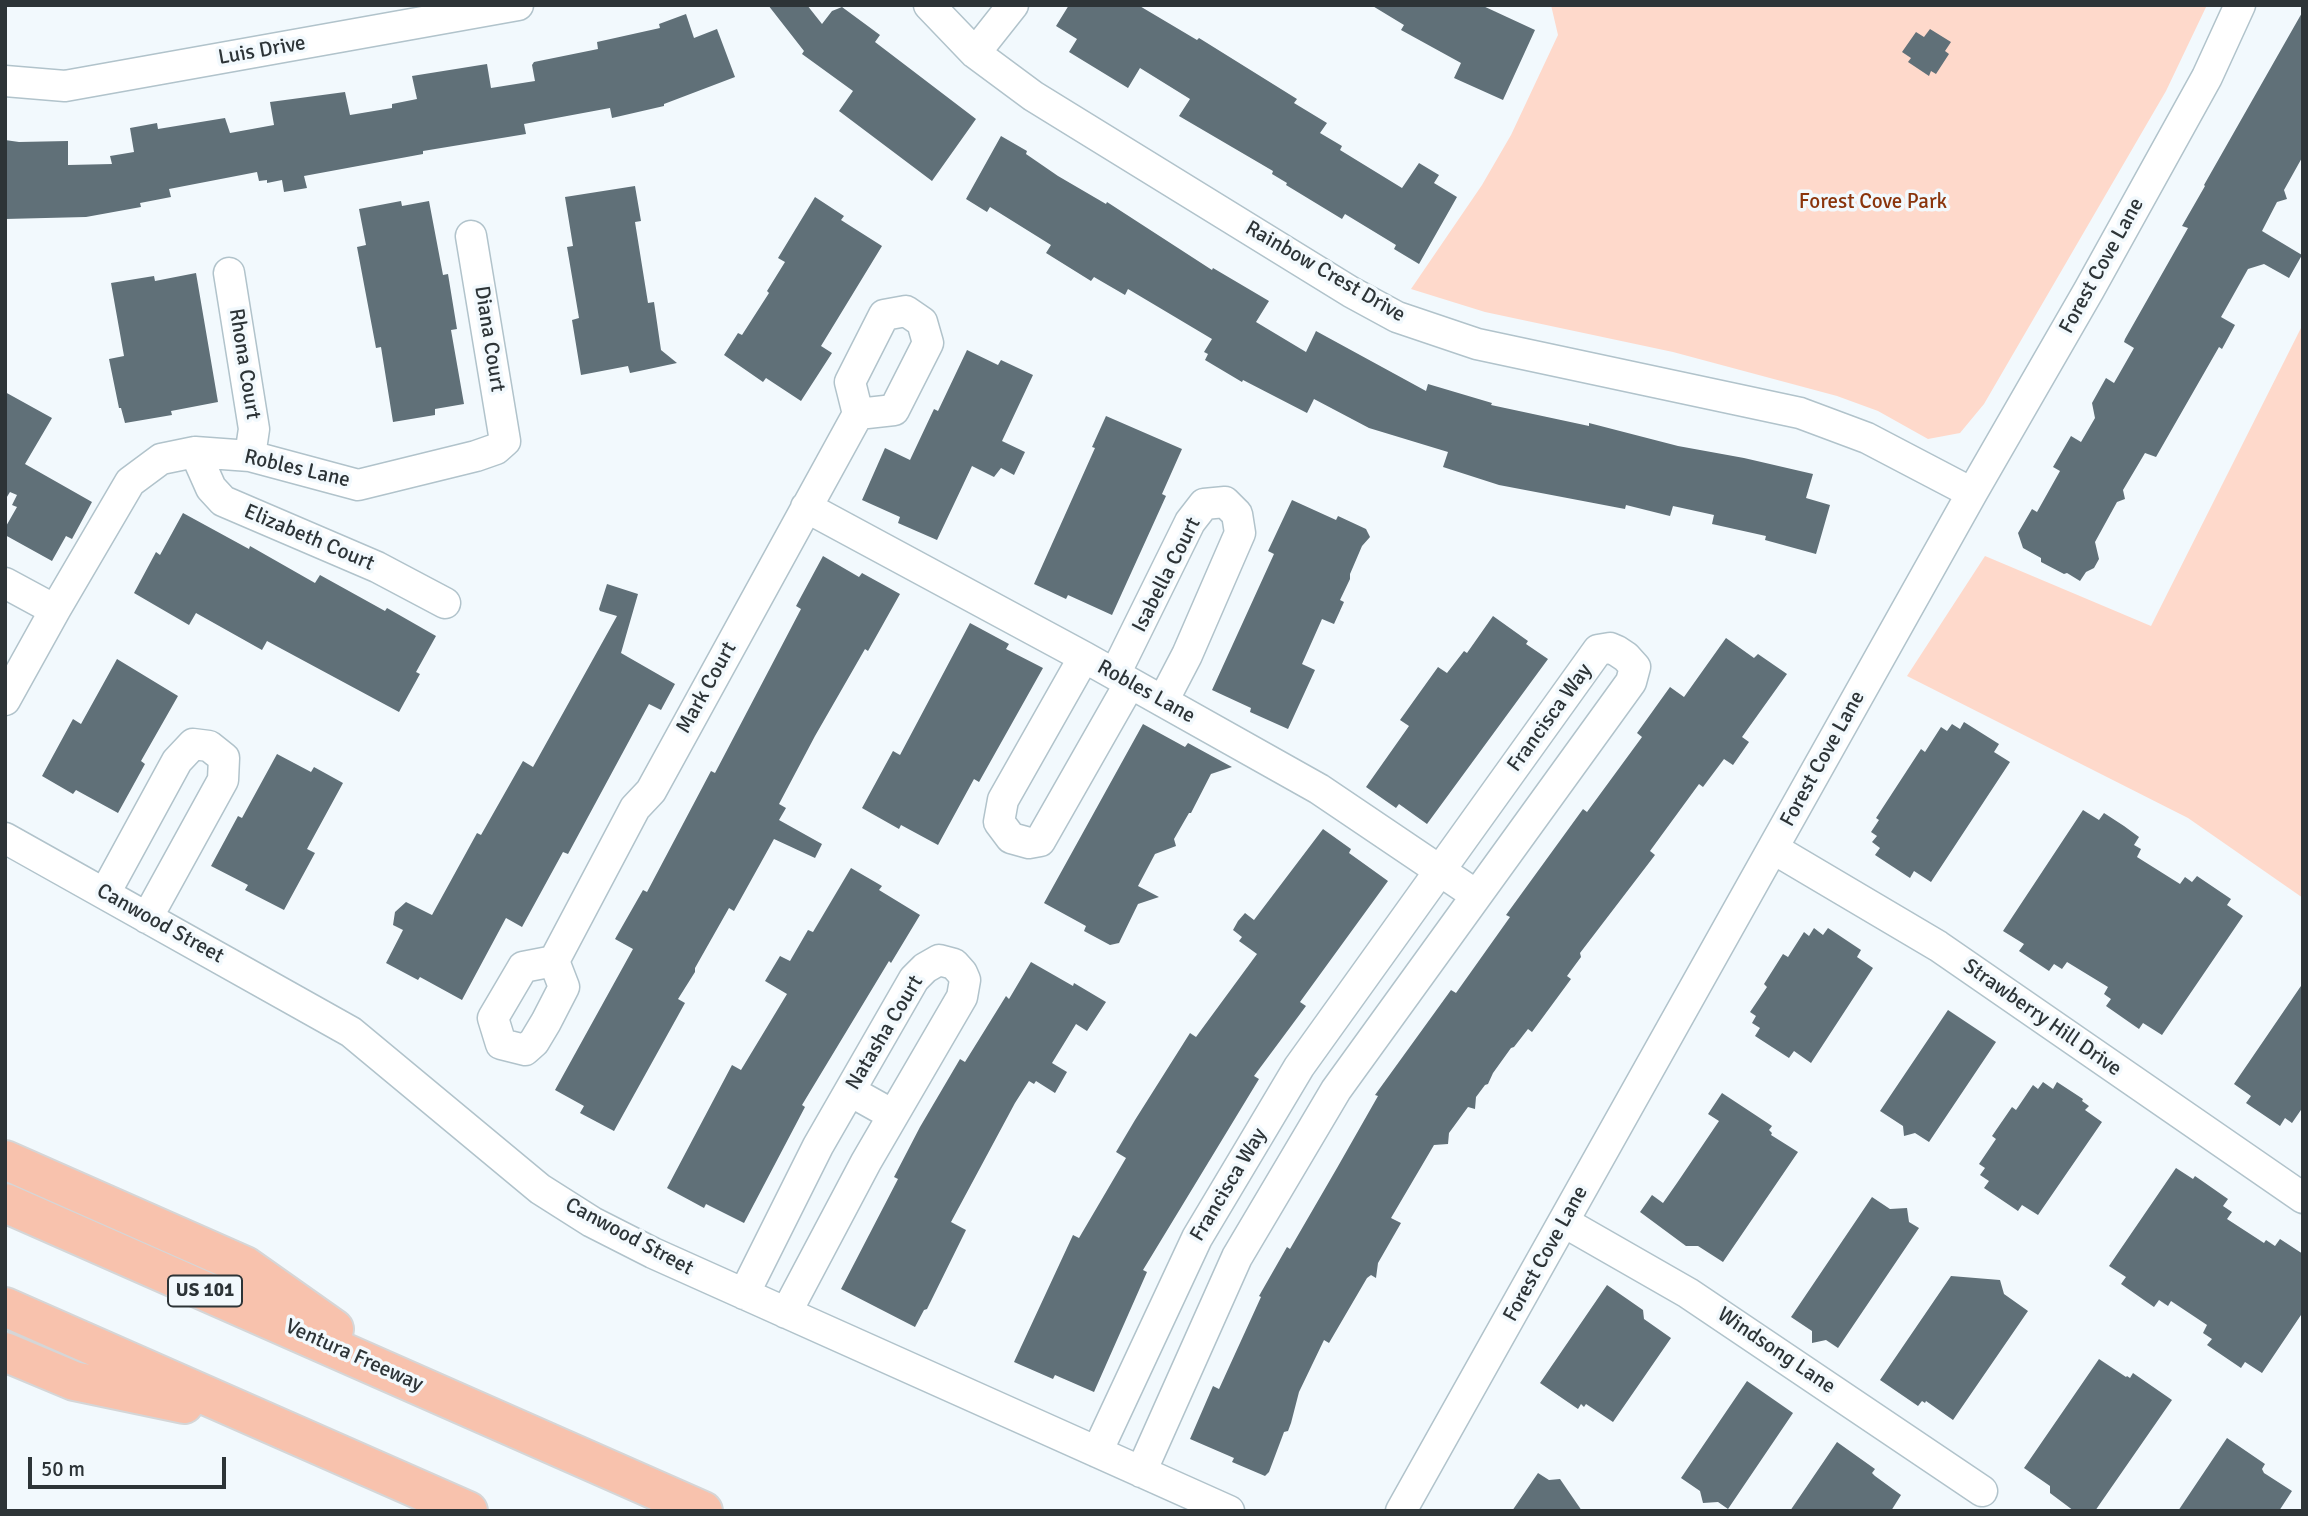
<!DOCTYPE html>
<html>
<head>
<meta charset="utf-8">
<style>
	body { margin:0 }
	#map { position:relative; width:2308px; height:1516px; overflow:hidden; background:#f2f9fd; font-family:Signika,sans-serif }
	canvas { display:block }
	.frame { position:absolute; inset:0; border:7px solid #2d3437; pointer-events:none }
	.scale { position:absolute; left:28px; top:1457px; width:198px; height:32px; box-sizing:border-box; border:4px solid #2d3437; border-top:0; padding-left:9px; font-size:21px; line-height:24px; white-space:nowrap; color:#2d3437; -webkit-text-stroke:5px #f2f9fd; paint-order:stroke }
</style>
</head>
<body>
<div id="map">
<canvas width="2308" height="1516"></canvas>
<div class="frame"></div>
<div class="scale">50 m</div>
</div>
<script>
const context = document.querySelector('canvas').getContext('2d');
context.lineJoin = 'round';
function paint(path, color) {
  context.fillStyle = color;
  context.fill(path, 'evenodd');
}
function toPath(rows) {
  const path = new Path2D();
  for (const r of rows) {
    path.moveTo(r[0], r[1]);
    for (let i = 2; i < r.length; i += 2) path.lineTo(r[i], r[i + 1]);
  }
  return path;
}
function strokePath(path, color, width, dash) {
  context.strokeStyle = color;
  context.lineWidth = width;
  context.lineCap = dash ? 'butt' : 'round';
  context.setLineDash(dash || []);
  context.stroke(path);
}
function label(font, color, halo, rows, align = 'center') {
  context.font = font + ' Signika,sans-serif';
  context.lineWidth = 7;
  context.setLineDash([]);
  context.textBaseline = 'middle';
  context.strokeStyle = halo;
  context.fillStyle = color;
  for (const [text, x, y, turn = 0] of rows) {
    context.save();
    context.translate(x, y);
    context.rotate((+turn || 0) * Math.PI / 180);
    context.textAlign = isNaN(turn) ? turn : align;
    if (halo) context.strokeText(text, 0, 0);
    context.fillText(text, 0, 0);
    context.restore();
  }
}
paint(toPath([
	[1551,5,2207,5,2166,91,1984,404,1960,433,1928,439,1878,411,1837,396,1673,352,1485,312,1411,289,1482,185,1511,135,1558,35],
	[2303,324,2303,898,2188,818,1907,676,1985,556,2151,626]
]), '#fed9cb');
paint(toPath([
	[768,5,807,5,822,24,832,11,842,7,880,35,875,42,976,119,932,181,839,111,853,91,802,54,804,51],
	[1069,5,1138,5,1197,40,1199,38,1297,99,1294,103,1327,123,1320,133,1342,146,1340,150,1402,188,1419,163,1439,175,1434,183,1457,197,1419,264,1394,249,1396,245,1345,214,1342,219,1286,185,1287,183,1272,174,1273,171,1179,116,1190,99,1140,68,1128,88,1069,52,1077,39,1056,26],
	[1371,5,1481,5,1535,30,1503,100,1454,78,1461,63,1401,30,1404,25],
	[2303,11,2303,156,2284,190,2287,199,2277,202,2262,231,2302,255,2289,278,2264,264,2248,269,2221,317,2235,325,2222,349,2219,347,2156,457,2145,453,2123,490,2125,499,2117,502,2095,542,2099,559,2094,568,2086,572,2080,581,2067,573,2064,574,2041,562,2041,558,2023,548,2018,533,2032,509,2037,512,2060,471,2053,467,2071,436,2081,442,2095,418,2092,403,2106,378,2114,383,2134,348,2124,342,2125,339,2188,228,2182,226,2205,186,2204,185],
	[686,14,694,38,717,29,735,77,664,104,664,106,612,118,610,108,524,124,526,134,423,151,423,154,304,176,307,188,284,192,282,180,267,183,267,180,259,181,257,172,169,189,171,197,140,203,141,207,86,217,5,219,5,140,19,142,68,141,68,165,112,164,110,156,134,152,130,128,157,123,158,129,225,118,230,133,274,125,270,102,345,92,350,115,392,108,392,104,417,99,412,76,487,64,491,88,535,81,532,65,534,62,598,49,597,42,660,28,659,24],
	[1930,29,1951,42,1945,51,1949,54,1936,74,1931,71,1929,76,1908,62,1911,58,1902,52,1916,32,1924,37],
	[1001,136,1027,151,1026,154,1058,176,1106,204,1107,202,1212,270,1213,268,1269,301,1256,322,1306,352,1316,331,1426,391,1428,384,1492,403,1491,405,1589,426,1589,423,1678,446,1744,458,1813,474,1806,498,1830,505,1816,554,1765,540,1766,536,1712,524,1714,515,1673,506,1670,516,1626,505,1625,509,1499,485,1443,467,1448,452,1369,428,1314,399,1307,413,1243,380,1242,382,1205,360,1208,354,1204,352,1212,339,1128,289,1125,295,1094,277,1091,281,1046,253,1051,245,990,207,987,212,966,199],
	[635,186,641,221,635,222,648,303,654,302,661,350,677,363,630,373,628,366,581,375,572,320,579,318,567,247,573,246,565,197],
	[815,197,844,216,841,220,882,246,821,346,832,353,801,401,766,378,763,382,724,355,738,333,742,335,769,293,767,291,785,262,778,258],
	[401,201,402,206,429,201,443,275,448,274,457,329,451,330,464,404,435,409,435,415,393,422,381,347,376,348,357,247,366,245,359,209],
	[196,273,218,402,171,411,172,415,125,423,121,408,119,408,109,359,124,356,111,283,154,276,155,281],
	[967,350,998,365,1001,360,1033,375,1002,441,1025,452,1014,475,1001,468,994,477,972,466,937,540,898,523,900,517,862,500,885,448,910,460,934,409,938,411],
	[5,392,52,418,25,464,92,502,72,539,66,536,52,561,5,535,5,528,17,507,12,505,17,495,10,492,5,500],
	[1106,416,1182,449,1162,494,1166,496,1112,615,1068,595,1066,599,1034,584,1095,448,1092,447],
	[1292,500,1336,520,1338,516,1366,529,1370,537,1362,546,1350,574,1350,579,1340,600,1344,602,1334,624,1322,619,1302,664,1315,670,1288,729,1250,712,1251,708,1212,690,1274,554,1268,551],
	[183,513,249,549,250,546,315,583,320,575,385,611,387,608,436,636,416,672,420,674,399,712,267,641,262,650,196,613,189,625,134,593,156,552,160,555],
	[823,556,859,577,862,573,900,594,868,651,865,649,815,736,779,804,786,808,779,820,822,844,815,858,774,839,734,911,729,908,695,968,695,972,678,999,685,1003,614,1131,580,1113,584,1106,555,1090,633,949,615,939,643,890,647,892,711,771,715,773,801,609,796,606],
	[607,584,638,594,621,653,675,684,661,710,649,704,568,854,563,852,522,927,506,918,462,1000,420,977,418,980,386,963,403,930,393,925,395,912,406,902,432,915,477,833,481,835,523,761,533,767,617,616,600,611,599,609],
	[1493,616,1528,641,1526,644,1548,659,1427,824,1399,804,1396,808,1366,787,1409,726,1400,720,1438,667,1447,673,1464,651,1467,653],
	[970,623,1009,644,1006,649,1043,668,979,782,974,779,938,845,901,825,899,829,862,808,893,751,900,755],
	[1726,638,1754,658,1758,654,1787,674,1742,737,1749,742,1733,765,1724,759,1703,787,1699,784,1650,851,1655,855,1580,953,1581,957,1567,976,1571,979,1532,1032,1528,1029,1514,1047,1511,1048,1493,1073,1488,1084,1485,1085,1476,1097,1475,1109,1468,1107,1449,1133,1448,1144,1434,1145,1391,1218,1401,1223,1378,1263,1376,1278,1371,1275,1367,1278,1329,1343,1324,1340,1299,1392,1291,1423,1288,1431,1284,1432,1269,1472,1265,1476,1232,1462,1234,1458,1190,1439,1213,1386,1219,1389,1261,1297,1259,1296,1287,1247,1290,1249,1337,1168,1378,1096,1375,1095,1451,990,1456,993,1510,917,1506,915,1583,809,1587,812,1642,737,1637,733,1670,687,1684,697],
	[117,659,178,696,141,761,145,764,118,813,76,790,73,794,42,776,73,719,81,724],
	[1964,722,1999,744,1994,752,2010,762,1931,882,1914,871,1910,878,1875,855,1880,848,1872,842,1877,836,1871,832,1879,820,1876,818,1921,749,1925,752,1941,727,1947,731,1952,724,1960,729],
	[1143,724,1185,747,1188,743,1232,767,1211,774,1191,813,1189,813,1174,839,1176,846,1155,854,1138,886,1159,897,1138,904,1119,943,1110,945,1084,931,1086,926,1044,903],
	[277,754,311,772,314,767,343,783,307,849,315,853,284,910,245,890,248,885,211,866,238,816,242,818],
	[2083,810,2099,820,2104,813,2124,826,2139,837,2134,845,2141,849,2137,857,2180,884,2185,877,2192,882,2197,876,2231,899,2227,905,2243,916,2162,1035,2143,1023,2139,1029,2106,1006,2111,999,2104,994,2108,987,2067,962,2062,969,2054,964,2049,971,2019,951,2024,944,2003,931],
	[1323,829,1351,849,1349,853,1388,881,1300,1002,1306,1006,1254,1076,1259,1079,1143,1270,1147,1272,1094,1392,1055,1375,1053,1379,1014,1362,1073,1235,1079,1238,1126,1158,1116,1152,1135,1120,1190,1033,1196,1037,1257,954,1239,941,1242,937,1233,930,1238,921,1245,913,1254,920],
	[851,868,882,886,879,890,920,915,891,963,889,961,802,1105,805,1107,744,1223,706,1204,704,1208,667,1188,732,1065,741,1070,787,994,765,981,780,956,790,961,808,930,813,932],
	[1814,928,1823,935,1828,928,1861,950,1857,957,1873,968,1811,1063,1794,1051,1789,1058,1755,1036,1760,1028,1752,1023,1756,1016,1750,1012,1767,987,1764,984,1783,954,1788,957,1804,932,1809,936],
	[1031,962,1073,986,1074,983,1106,1002,1087,1031,1076,1024,1052,1063,1067,1072,1055,1093,1036,1081,1034,1084,1029,1081,1015,1103,951,1222,966,1230,927,1309,924,1310,915,1327,841,1289,898,1179,894,1177,920,1127,960,1059,965,1062,1006,996,1009,999],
	[2303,983,2303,1107,2292,1123,2285,1118,2280,1126,2246,1103,2251,1096,2234,1084],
	[1948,1010,1996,1042,1929,1142,1915,1133,1904,1136,1903,1126,1880,1111],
	[2043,1082,2053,1089,2057,1082,2083,1099,2082,1101,2089,1106,2085,1110,2102,1122,2038,1215,2022,1205,2018,1211,1984,1188,1989,1181,1980,1175,1985,1168,1979,1164,1996,1139,1992,1136,2012,1107,2016,1110,2033,1085,2038,1089],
	[1722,1093,1772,1126,1769,1130,1772,1133,1771,1135,1798,1152,1723,1262,1698,1246,1686,1246,1640,1212,1652,1195,1663,1203,1677,1183,1719,1121,1708,1114],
	[2176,1168,2193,1179,2195,1176,2228,1199,2223,1206,2232,1212,2227,1219,2264,1243,2266,1240,2275,1246,2280,1239,2303,1254,2303,1312,2262,1373,2245,1362,2241,1368,2207,1345,2212,1339,2203,1333,2207,1325,2171,1301,2168,1306,2159,1300,2154,1307,2121,1284,2126,1277,2109,1266],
	[1872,1197,1890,1209,1907,1208,1909,1222,1919,1228,1838,1348,1826,1340,1812,1343,1812,1331,1791,1317],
	[1951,1276,2000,1280,2004,1294,2028,1311,1953,1420,1926,1401,1925,1403,1922,1401,1918,1406,1880,1380],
	[1607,1285,1643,1310,1644,1319,1671,1338,1613,1422,1586,1404,1584,1407,1581,1404,1578,1409,1540,1383],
	[2099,1359,2126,1377,2127,1376,2130,1378,2133,1373,2172,1400,2095,1511,2074,1511,2050,1493,2050,1486,2024,1468],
	[1747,1381,1793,1413,1728,1509,1718,1502,1703,1503,1700,1491,1681,1478],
	[2227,1438,2265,1464,2262,1469,2264,1473,2292,1491,2279,1511,2178,1511],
	[1837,1442,1875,1469,1872,1473,1875,1476,1901,1495,1891,1511,1790,1511],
	[1538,1473,1549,1480,1560,1479,1582,1511,1512,1511]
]), '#607078');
const minor = toPath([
	[929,5,975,53,1033,96,1351,292,1397,317,1477,344,1800,413,1867,438,1972,493],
	[975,53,1013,5],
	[5,81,65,86,518,5],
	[229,273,254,429,250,456],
	[195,452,211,488,223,501,377,567,445,603],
	[806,507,1084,657,1319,789,1476,895],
	[5,583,55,610],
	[1084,657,1003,800,999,822,1011,838,1029,843,1040,841,1130,683],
	[1115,674,1190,522,1204,504,1225,502,1237,514,1240,533,1187,655,1163,701],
	[5,700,55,610,130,482,161,459,195,452,250,456,358,485,476,456,496,449,505,441,471,236],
	[5,838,351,1032,540,1189,592,1222,653,1253,1229,1511],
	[1774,849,1938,946,2303,1198],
	[105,893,177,761,193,744,209,746,224,758,223,780,147,918],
	[554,961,523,967,493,1018,501,1044,525,1050,534,1042,546,1022,564,987,554,961,635,808,651,791,858,414,850,382,884,315,906,311,922,322,928,343,894,410,858,414],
	[850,1091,893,1115],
	[1564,1222,1688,1293,1982,1491],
	[744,1294,818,1146,914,979,925,968,939,960,954,964,962,973,965,980,962,997,866,1162,786,1313],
	[1097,1452,1197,1238,1299,1067,1598,650,1610,648,1617,651,1626,657,1635,667,1631,682,1336,1090,1237,1257,1141,1472],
	[1401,1511,1972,493,2089,290,2207,77,2240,5]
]);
const highway = toPath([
	[5,1160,245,1266,334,1329],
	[5,1203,703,1511],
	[5,1307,468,1511],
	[5,1352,74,1381,184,1404]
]);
strokePath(minor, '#b1c3cb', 33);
strokePath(highway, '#d5d6d7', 42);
strokePath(minor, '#fff', 30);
strokePath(highway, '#f8c2ad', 38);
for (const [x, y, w] of [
	[205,1291,74]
]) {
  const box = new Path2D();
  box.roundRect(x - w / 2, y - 15.5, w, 31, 5);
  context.fillStyle = '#f2f9fd';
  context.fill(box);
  strokePath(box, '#2d3437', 2);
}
label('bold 19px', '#2d3437', null, [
	["US 101",205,1291]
]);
label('21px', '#2d3437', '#f2f9fd', [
	["Luis Drive",262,51,-10],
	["Forest Cove Lane",2102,266,-61],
	["Rainbow Crest Drive",1325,272,30],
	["Diana Court",489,339,81],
	["Rhona Court",244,364,81],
	["Robles Lane",297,469,13],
	["Elizabeth Court",309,538,23],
	["Isabella Court",1167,575,-63],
	["Mark Court",707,688,-61],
	["Robles Lane",1146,692,29],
	["Francisca Way",1550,718,-54],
	["Forest Cove Lane",1823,759,-61],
	["Canwood Street",160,924,29],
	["Strawberry Hill Drive",2042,1018,35],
	["Natasha Court",885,1033,-59],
	["Francisca Way",1229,1185,-59],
	["Canwood Street",629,1237,28],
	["Forest Cove Lane",1546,1254,-61],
	["Windsong Lane",1776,1351,34],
	["Ventura Freeway",354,1356,24]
]);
label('21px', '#8a340b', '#f2f9fd', [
	["Forest Cove Park",1873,202]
]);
</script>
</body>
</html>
